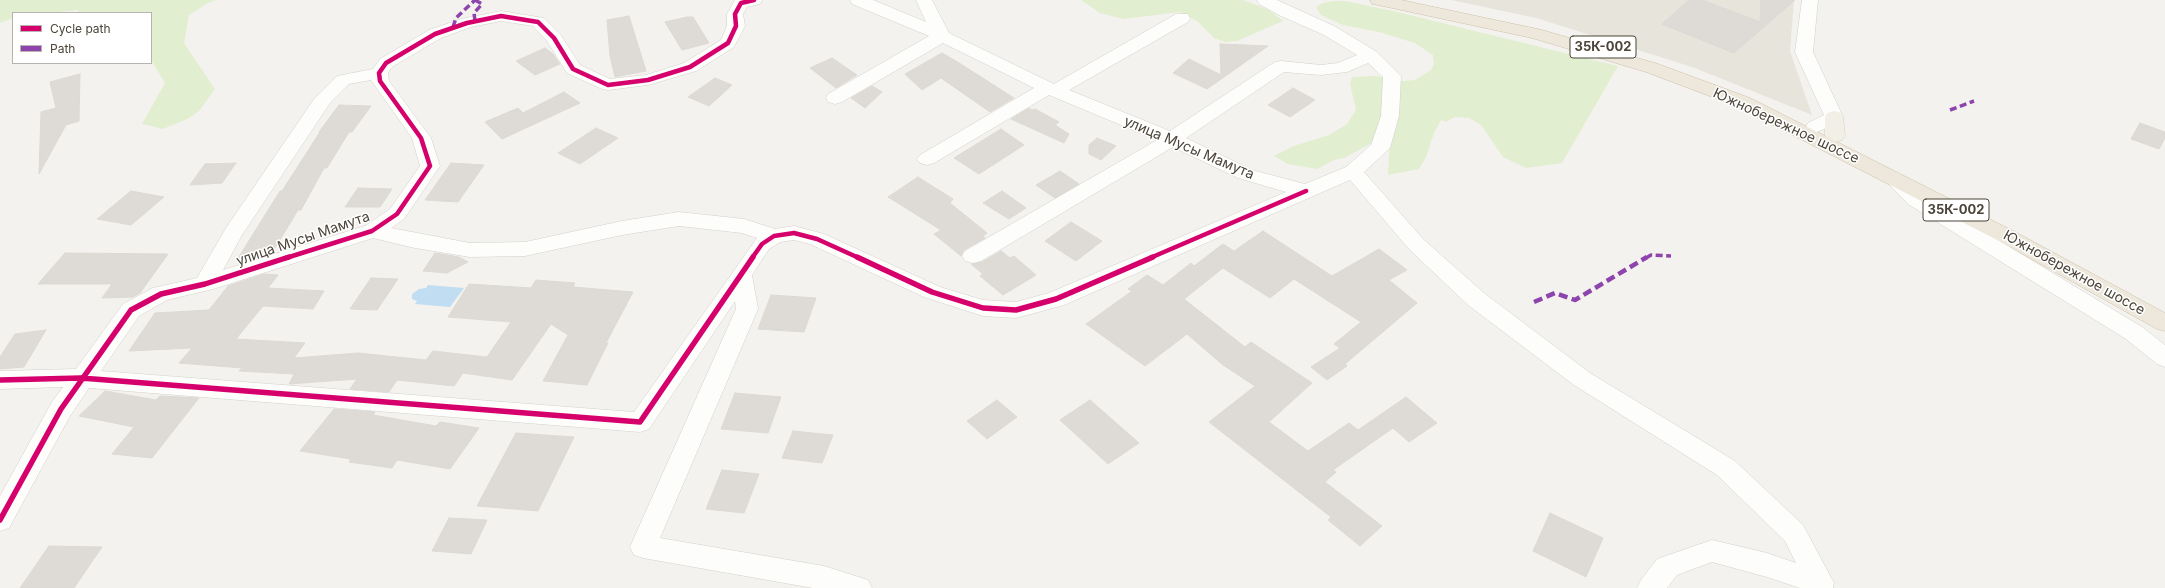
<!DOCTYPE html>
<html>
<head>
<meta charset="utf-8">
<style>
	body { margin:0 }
	#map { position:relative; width:2165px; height:588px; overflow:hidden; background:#f4f2ee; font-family:Inter,sans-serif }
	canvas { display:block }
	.legend { position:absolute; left:12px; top:12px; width:140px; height:52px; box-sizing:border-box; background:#fff; border:1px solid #b7b4b0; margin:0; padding:5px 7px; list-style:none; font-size:12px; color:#4b4439 }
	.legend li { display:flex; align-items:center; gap:8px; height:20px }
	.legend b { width:20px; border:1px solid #b7b4b0 }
</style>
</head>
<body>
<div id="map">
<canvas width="2165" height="588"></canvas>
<ul class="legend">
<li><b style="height:5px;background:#d6006c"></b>Cycle path</li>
<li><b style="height:5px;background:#8e44ad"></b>Path</li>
</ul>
</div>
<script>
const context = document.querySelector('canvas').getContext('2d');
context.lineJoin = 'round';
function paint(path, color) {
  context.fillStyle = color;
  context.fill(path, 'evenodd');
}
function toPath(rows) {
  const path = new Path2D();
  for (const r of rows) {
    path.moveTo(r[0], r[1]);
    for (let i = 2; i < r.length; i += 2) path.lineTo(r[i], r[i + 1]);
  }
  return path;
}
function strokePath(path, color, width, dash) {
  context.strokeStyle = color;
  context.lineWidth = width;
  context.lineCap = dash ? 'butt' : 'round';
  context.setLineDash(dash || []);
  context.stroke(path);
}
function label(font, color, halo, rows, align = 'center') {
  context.font = font + ' Inter,sans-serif';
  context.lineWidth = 3;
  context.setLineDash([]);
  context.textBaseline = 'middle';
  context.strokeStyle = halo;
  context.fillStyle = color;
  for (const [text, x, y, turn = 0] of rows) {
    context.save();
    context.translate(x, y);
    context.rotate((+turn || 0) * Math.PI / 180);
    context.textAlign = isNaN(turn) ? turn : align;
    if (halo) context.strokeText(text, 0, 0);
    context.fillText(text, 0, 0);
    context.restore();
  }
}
paint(toPath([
	[1451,0,1794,0,1790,51,1812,115,1692,67,1536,18]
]), '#e7e4dc');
paint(toPath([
	[0,0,216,0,208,3,189,15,184,43,215,89,199,111,189,118,163,129,142,124,165,83,151,60,151,13,79,13,78,10,49,13,13,13,13,18,0,23],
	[1081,0,1243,0,1269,10,1283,21,1237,41,1225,42,1214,38,1197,21,1180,12,1123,19,1100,13],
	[1334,1,1345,1,1393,11,1618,66,1562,163,1526,168,1503,157,1481,125,1469,118,1455,117,1446,122,1441,120,1434,133,1426,157,1419,169,1388,175,1390,133,1344,158,1334,160,1317,169,1288,164,1274,156,1294,146,1329,135,1347,124,1356,110,1350,84,1352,77,1377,76,1403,81,1415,80,1431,70,1434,64,1433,55,1415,43,1379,32,1343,25,1321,15,1316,7,1323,3]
]), '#e1eecf');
paint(toPath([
	[428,285,464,288,450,307,415,304,417,301,412,299,412,294,419,289,426,288]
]), '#c0ddf1');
const building = toPath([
	[1689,0,1702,0,1760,22,1761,0,1795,0,1734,53,1662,24,1689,0],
	[629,16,646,71,615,77,610,56,607,20,629,16],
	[687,17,693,17,709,43,682,50,665,22,687,17],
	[1220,44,1268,46,1207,89,1173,73,1189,59,1221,75,1220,44],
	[545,48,553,54,560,64,535,75,516,61,545,48],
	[942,53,956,61,1014,98,990,112,941,78,922,90,905,74,942,53],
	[832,58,857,75,836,88,810,68,832,58],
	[80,74,79,121,66,125,39,174,41,112,56,108,50,82,80,74],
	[715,78,732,85,709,106,688,97,715,78],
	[872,86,882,92,865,108,851,98,872,86],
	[1293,88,1315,100,1290,117,1268,105,1293,88],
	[564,92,580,103,502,139,485,122,518,108,523,113,564,92],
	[339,105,371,106,352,132,349,132,327,168,324,168,301,210,298,210,272,253,247,261,248,260,237,260,280,191,282,191,320,132,319,132,339,105],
	[1029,108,1032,110,1035,109,1059,122,1055,125,1069,134,1064,143,1011,119,1029,108],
	[2140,123,2165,132,2165,138,2159,149,2131,139,2140,123],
	[596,128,618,138,580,164,558,153,596,128],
	[1001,129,1024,145,979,174,954,158,1001,129],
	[1097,138,1116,146,1101,160,1089,154,1089,145,1097,138],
	[236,163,222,183,190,185,205,164,236,163],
	[451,163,484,165,458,202,425,200,451,163],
	[1060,171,1079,184,1055,198,1036,185,1060,171],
	[918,177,953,199,950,203,987,233,983,236,985,238,964,250,961,256,934,234,941,230,888,197,918,177],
	[358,188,392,189,380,207,345,207,358,188],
	[131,191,164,197,131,225,97,219,131,191],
	[1002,191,1026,208,1009,219,983,203,1002,191],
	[1071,222,1102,241,1076,261,1045,241,1071,222],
	[1263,231,1332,276,1379,249,1407,270,1389,280,1417,303,1345,364,1347,366,1327,380,1311,367,1340,348,1334,344,1361,322,1294,279,1270,298,1223,268,1184,299,1245,347,1251,342,1312,383,1269,422,1308,451,1349,423,1358,430,1406,397,1437,423,1409,442,1393,428,1333,470,1336,472,1325,482,1382,526,1360,546,1328,520,1331,517,1209,422,1255,386,1223,365,1187,334,1145,366,1086,324,1132,291,1128,289,1147,275,1163,285,1191,263,1194,266,1223,244,1234,251,1263,231],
	[1001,251,1010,258,1014,256,1036,275,1003,295,980,276,983,274,971,264,982,262,1001,251],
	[65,253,168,254,140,293,133,297,102,298,112,284,38,284,65,253],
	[435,253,459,257,468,262,447,273,423,271,435,253],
	[264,274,278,275,268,288,324,291,313,309,263,306,236,339,305,343,294,358,358,353,426,360,433,351,487,357,511,322,448,317,469,284,531,288,536,280,575,283,573,287,633,292,606,343,608,343,587,385,543,381,568,335,551,324,512,380,463,373,454,386,397,380,389,392,350,389,357,379,289,384,294,374,239,371,242,368,179,363,192,348,129,351,155,313,209,310,228,286,264,274],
	[371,278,398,279,377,310,350,309,371,278],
	[771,295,816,298,804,332,758,329,771,295],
	[46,330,24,367,0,369,0,357,15,334,46,330],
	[105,391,156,400,160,396,199,398,152,458,112,454,134,427,79,416,105,391],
	[735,393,781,397,768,433,721,429,735,393],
	[997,400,1017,417,987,439,967,421,997,400],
	[1090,400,1139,443,1108,464,1060,420,1090,400],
	[334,409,375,412,373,415,436,426,440,422,479,428,450,469,397,460,392,468,349,462,351,459,300,451,334,409],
	[793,431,833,435,822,463,782,458,793,431],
	[516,433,574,437,538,511,477,506,516,433],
	[722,470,759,474,744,513,706,509,722,470],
	[1550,513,1603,538,1586,577,1533,551,1550,513],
	[449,518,487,520,471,554,432,551,449,518],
	[49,546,102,547,74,588,20,588,49,546]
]);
paint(building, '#dedbd6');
strokePath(building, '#dcd9d4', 1);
const minor = toPath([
	[735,0,762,0,760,4,747,7,743,14,745,26,734,47,696,71,648,85,608,90,602,89,567,73,547,41,533,26,501,21,471,27,441,38,392,67,388,73,389,81,431,138,440,166,404,219,391,228,470,243,525,242,622,221,679,212,744,219,775,229,794,226,824,234,940,287,983,300,1016,302,1049,293,1286,192,1238,178,1173,147,981,261,973,263,965,261,962,256,965,251,1157,140,1049,95,934,163,927,165,920,163,917,159,920,155,1034,88,943,43,842,102,835,104,828,102,826,98,828,94,929,36,852,4,850,0,873,0,926,22,916,0,932,0,949,33,1054,84,1176,14,1188,14,1190,18,1188,22,1069,90,1170,131,1275,62,1281,61,1321,65,1338,63,1357,55,1324,35,1281,16,1259,4,1257,0,1277,0,1336,27,1377,52,1401,76,1399,116,1390,148,1364,172,1423,239,1484,293,1590,373,1735,461,1803,525,1834,583,1833,588,1800,588,1767,577,1712,562,1677,575,1667,588,1637,588,1641,580,1657,559,1712,540,1767,553,1796,563,1785,541,1717,475,1574,385,1468,305,1409,249,1350,180,1064,305,1016,318,983,316,924,297,810,244,794,240,780,242,769,249,752,275,758,309,660,538,824,566,868,580,872,588,813,588,643,558,634,555,630,547,736,309,735,301,649,429,640,432,89,388,70,416,9,528,0,531,0,496,52,402,63,387,0,389,0,371,76,369,123,304,153,288,197,278,226,228,314,99,337,76,373,69,380,59,429,30,461,19,501,11,544,18,560,34,580,65,610,79,646,75,684,63,721,40,727,26,727,14,735,0],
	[1368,63,1383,77,1381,116,1371,145,1346,167,1305,184,1252,170,1186,138,1284,72,1321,75,1347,72,1368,63],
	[371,80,412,138,420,166,390,209,365,226,223,270,242,235,330,103,349,84,371,80],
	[679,226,742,233,757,238,634,412,101,371,139,316,167,300,213,289,373,238,415,248,470,257,525,256,622,235,679,226],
	[1802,0,1818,0,1813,52,1843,117,1841,121,1815,133,1808,131,1806,127,1808,123,1824,115,1795,52,1802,0],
	[1892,171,1899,173,1922,194,2142,327,2165,345,2165,367,2157,364,2126,339,1908,204,1882,177,1885,173,1892,171]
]);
const major = toPath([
	[1834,111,1841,113,1843,117,1845,136,1842,140,1835,142,1828,140,1825,136,1825,117,1827,113,1834,111]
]);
const highway = toPath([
	[1370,0,1401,0,1542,30,1658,64,1750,98,2019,234,2165,313,2165,331,2157,329,2005,244,1736,106,1646,72,1532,38,1378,5,1372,4,1370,0]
]);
strokePath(minor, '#d2d0cb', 1);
strokePath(major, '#d6cebb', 1);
strokePath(highway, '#ccbfa9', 1);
paint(minor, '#fdfdfc');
paint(major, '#f2efe6');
paint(highway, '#ede8db');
strokePath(toPath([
	[475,0,482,4,474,13,475,21],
	[453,27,456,18,475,0],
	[1950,110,1974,101],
	[1646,258,1651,255,1671,256]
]), '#8e44ad', 3.5, [7, 3.5]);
strokePath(toPath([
	[1534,302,1555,293,1575,300,1647,257]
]), '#8e44ad', 4.5, [9, 4.5]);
strokePath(toPath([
	[286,258,372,231,397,214,430,166,421,138,380,81,379,73,386,63,435,34,467,23,501,16,538,22,554,38,573,69,608,85,648,80,690,67,728,43,736,26,735,14,741,3,754,0],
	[752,258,762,244,774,236,794,233,817,239,859,258],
	[1150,258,1306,191]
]), '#d6006c', 4.5);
strokePath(toPath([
	[857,257,932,292,983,308,1016,310,1056,299,1153,257],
	[0,380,81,378,640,422,753,257],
	[0,520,61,409,131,310,161,294,205,284,289,257]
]), '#d6006c', 5.5);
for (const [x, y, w] of [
	[1603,47,66],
	[1956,210,66]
]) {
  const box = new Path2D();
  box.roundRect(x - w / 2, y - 11, w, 22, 3);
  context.fillStyle = '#fff';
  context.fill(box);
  strokePath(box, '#4b4439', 1);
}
label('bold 13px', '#4b4439', null, [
	["35К-002",1603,47],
	["35К-002",1956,210]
]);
label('14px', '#4b4439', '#fff', [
	["Южнобережное шоссе",1786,126,25],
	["улица Мусы Мамута",1189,148,23],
	["улица Мусы Мамута",303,239,-19],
	["Южнобережное шоссе",2074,273,29]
]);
</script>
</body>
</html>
